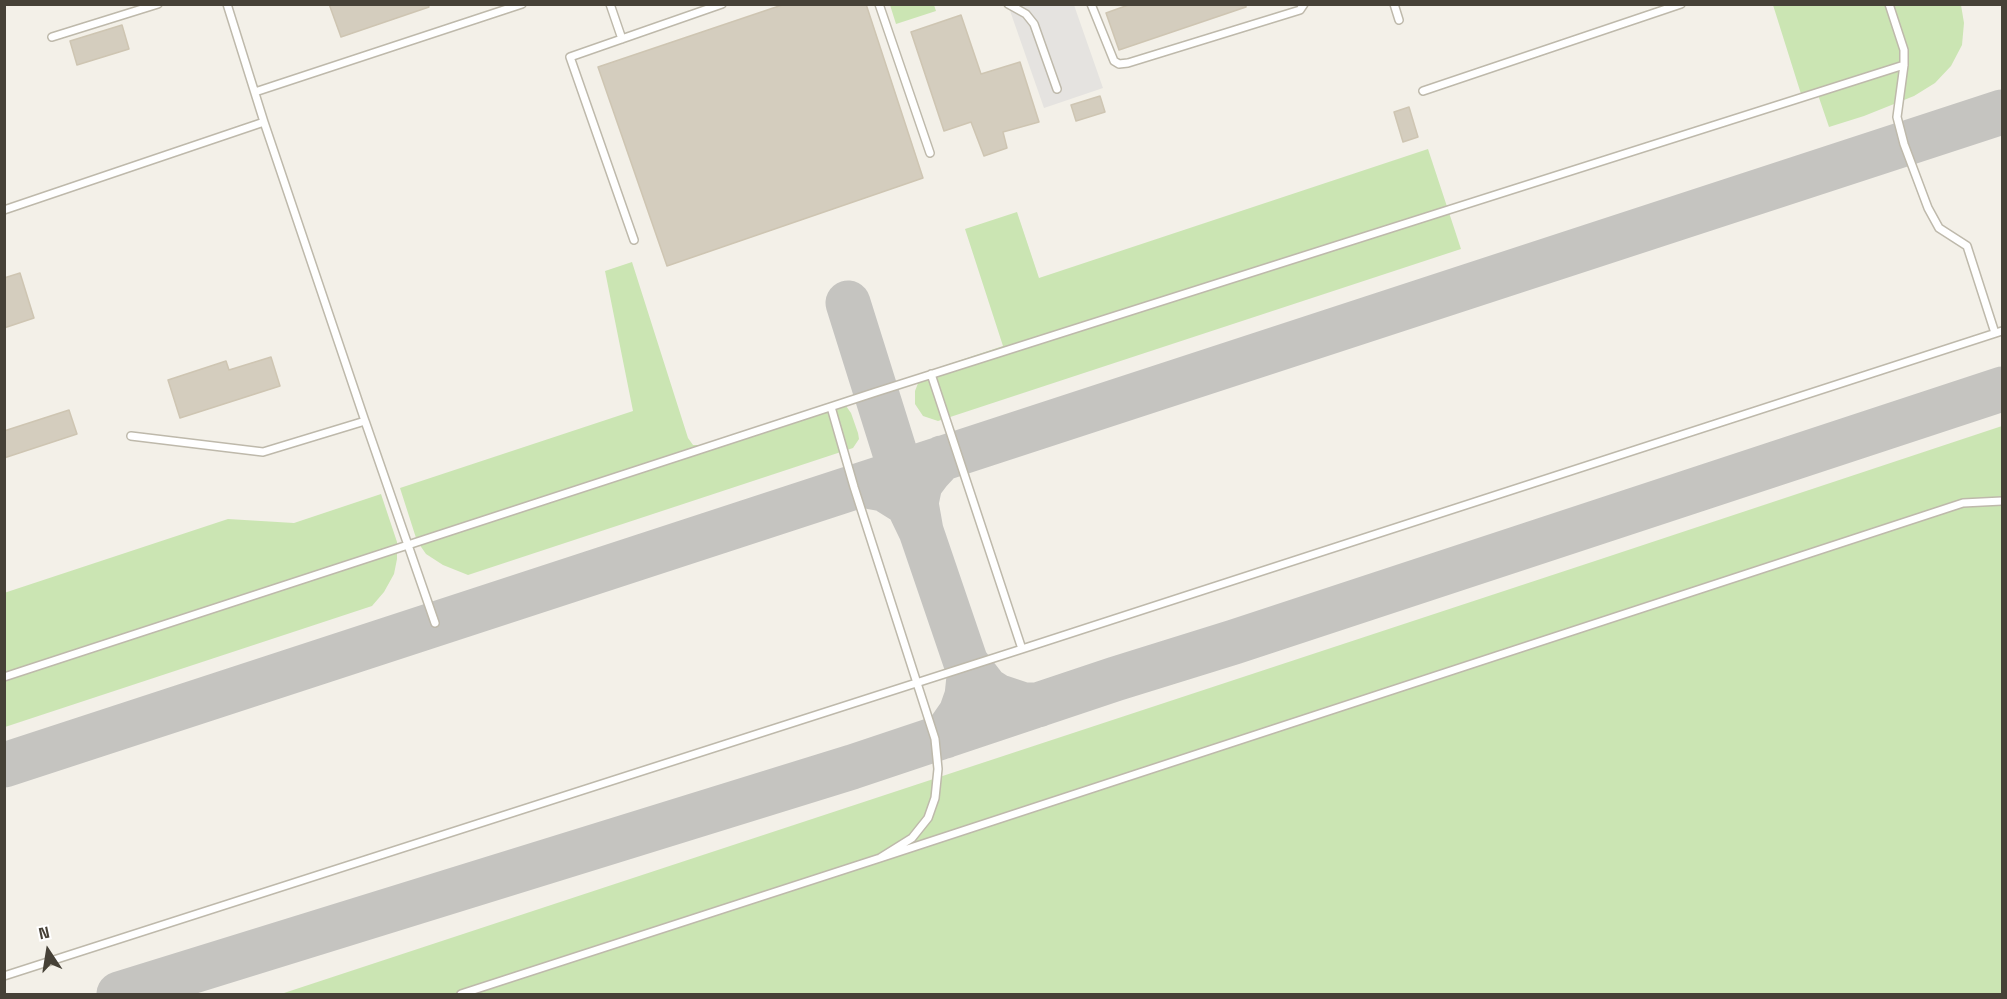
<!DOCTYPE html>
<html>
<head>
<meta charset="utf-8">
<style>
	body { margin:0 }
	#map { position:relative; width:2007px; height:999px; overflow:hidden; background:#f3f0e8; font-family:"Space Grotesk",sans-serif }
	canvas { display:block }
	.frame { position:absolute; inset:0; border:6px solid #464137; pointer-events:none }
	.north { position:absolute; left:18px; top:921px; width:60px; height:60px; -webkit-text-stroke:4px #fff; paint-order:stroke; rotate:348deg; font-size:16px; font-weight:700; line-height:24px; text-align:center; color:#464137 }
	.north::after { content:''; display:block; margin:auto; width:21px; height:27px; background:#464137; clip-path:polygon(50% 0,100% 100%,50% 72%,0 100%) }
</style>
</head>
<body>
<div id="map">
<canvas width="2007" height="999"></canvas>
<div class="frame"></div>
<div class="north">N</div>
</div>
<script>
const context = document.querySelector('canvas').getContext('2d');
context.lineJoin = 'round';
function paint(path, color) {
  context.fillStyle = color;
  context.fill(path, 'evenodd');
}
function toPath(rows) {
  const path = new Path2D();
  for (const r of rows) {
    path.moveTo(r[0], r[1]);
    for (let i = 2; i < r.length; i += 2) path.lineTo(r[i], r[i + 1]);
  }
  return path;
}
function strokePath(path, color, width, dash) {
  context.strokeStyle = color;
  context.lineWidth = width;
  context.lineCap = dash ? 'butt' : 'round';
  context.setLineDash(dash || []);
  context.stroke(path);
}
paint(toPath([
	[890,5,934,5,936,11,896,24],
	[1773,5,1961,5,1964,23,1962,45,1951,66,1935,83,1914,96,1864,116,1829,127,1816,89,1801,94],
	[1428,149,1461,249,938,421,923,416,915,404,915,391,922,373,1003,346,965,229,1017,212,1039,278],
	[632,262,688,438,693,445,700,445,837,405,846,406,851,413,858,433,859,439,853,448,468,575,443,565,426,554,417,541,400,488,633,411,605,271],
	[2002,426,2002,994,281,994,1595,561],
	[381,494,397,542,397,559,394,574,384,592,372,606,5,727,4,593,228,519,294,523]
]), '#cbe5b3');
paint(toPath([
	[1008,5,1074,5,1103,88,1044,108]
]), '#e5e3e0');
strokePath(toPath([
	[848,303,901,472],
	[862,485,884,489,908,504,921,531,916,503,920,484,929,472,942,458],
	[921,531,966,663],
	[945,736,961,713,967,696,969,677,966,663,986,689,997,696,1024,705,1038,705],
	[4,765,2002,112],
	[119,994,852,767,1115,679,1234,642,2002,389]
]), '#c5c4c0', 45);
const building = toPath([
	[329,4,428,4,429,7,341,37,329,4],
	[785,4,866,4,923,178,667,266,598,67,785,4],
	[1131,4,1246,4,1246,7,1119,50,1106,13,1131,4],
	[961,15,981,74,1020,62,1039,122,1003,132,1007,148,984,156,971,122,944,131,911,32,961,15],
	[122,25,129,49,77,65,70,41,122,25],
	[1100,96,1105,112,1076,121,1071,105,1100,96],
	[1409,107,1418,137,1403,142,1394,112,1409,107],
	[20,273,34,318,4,328,4,278,20,273],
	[271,357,280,386,180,418,168,380,226,361,229,370,271,357],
	[69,410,77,434,4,458,4,431,69,410]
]);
paint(building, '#d4cdbe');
strokePath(building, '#cec5b2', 1.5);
const lane = toPath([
	[610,4,622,39],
	[879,4,930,153],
	[1008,4,1026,14,1034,24,1057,89],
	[1091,4,1114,61,1119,64,1128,63,1300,10,1304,4],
	[1394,4,1399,20],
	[1889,4,1904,50,1904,65,1897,117,1904,144,1928,208,1939,228,1967,246,1995,333],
	[52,37,158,4],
	[1423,91,1681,4],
	[255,92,522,4],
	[4,210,264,122],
	[634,240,570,57,722,4],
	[931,374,1022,649],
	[365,421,435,623],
	[131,436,263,452,365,421,264,122,227,4],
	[4,677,876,392,1904,65],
	[880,858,1963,503,2002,501],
	[4,976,1022,649,2002,331],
	[461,994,880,858,912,838,928,818,935,798,938,769,935,739,854,487,831,407]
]);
strokePath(lane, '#beb9ab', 10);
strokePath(lane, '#fff', 7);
</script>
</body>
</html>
